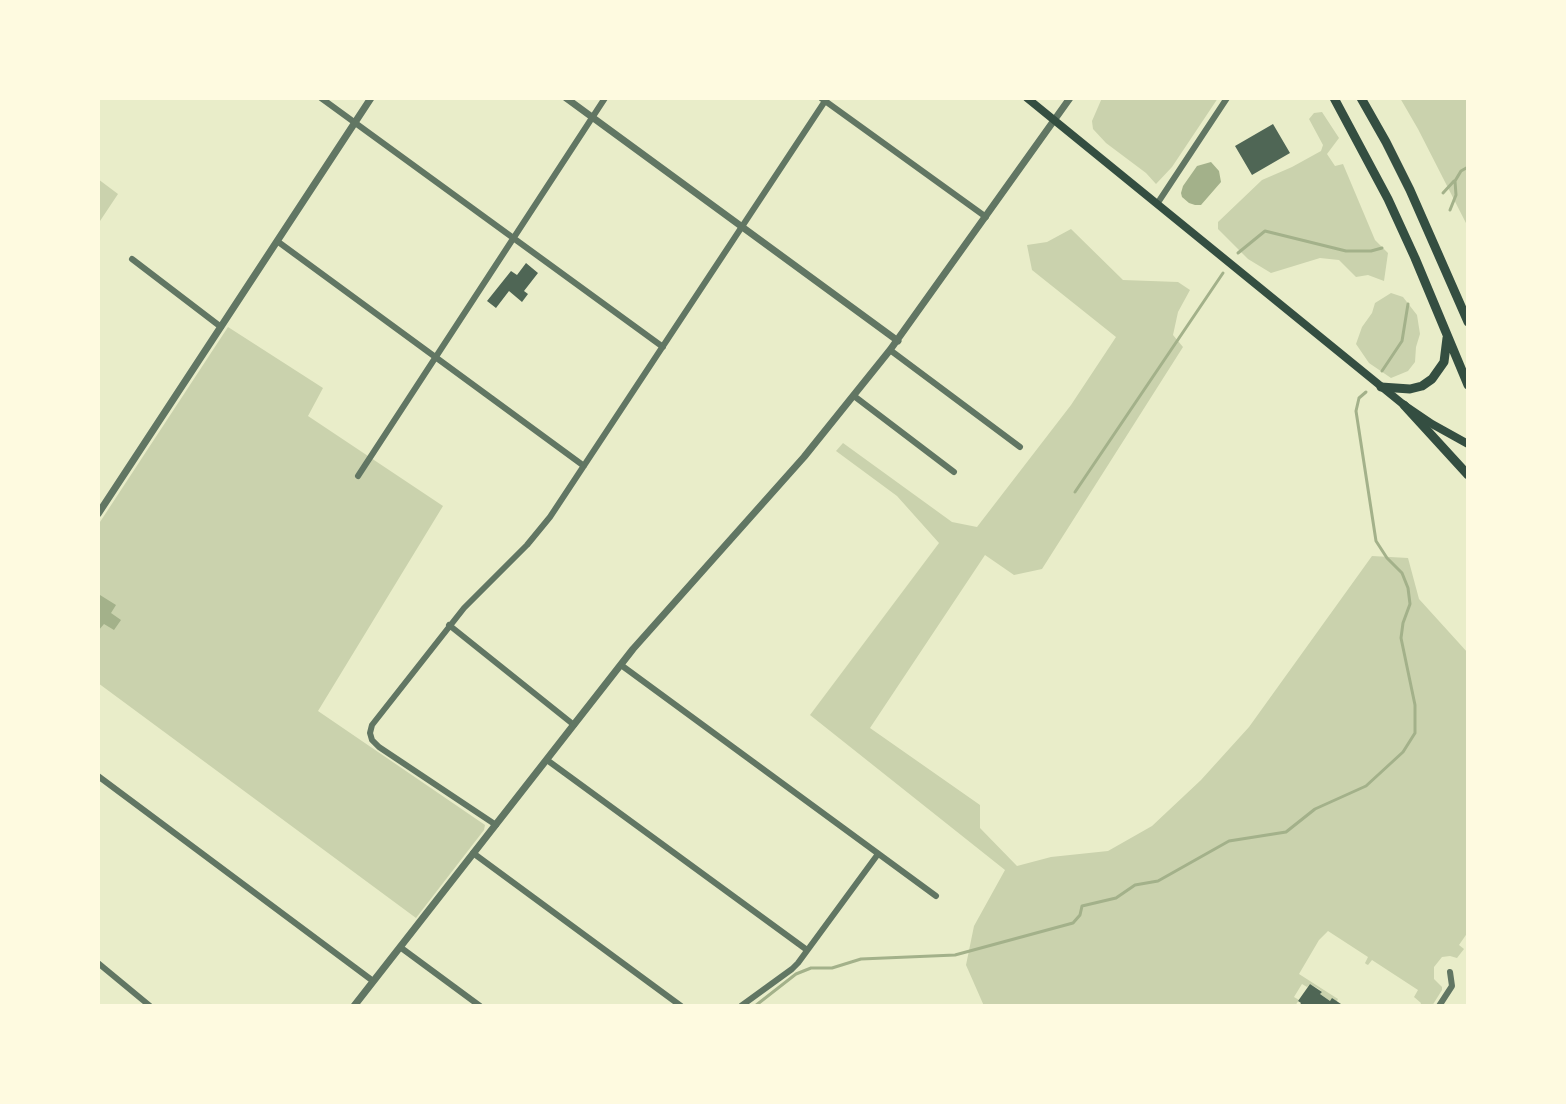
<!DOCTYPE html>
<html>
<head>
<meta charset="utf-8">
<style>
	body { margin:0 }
	#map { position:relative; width:1566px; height:1104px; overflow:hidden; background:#e9edc9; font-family:"Work Sans",sans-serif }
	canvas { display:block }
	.frame { position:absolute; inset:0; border:100px solid #fefae0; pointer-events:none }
</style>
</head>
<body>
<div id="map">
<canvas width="1566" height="1104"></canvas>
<div class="frame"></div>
</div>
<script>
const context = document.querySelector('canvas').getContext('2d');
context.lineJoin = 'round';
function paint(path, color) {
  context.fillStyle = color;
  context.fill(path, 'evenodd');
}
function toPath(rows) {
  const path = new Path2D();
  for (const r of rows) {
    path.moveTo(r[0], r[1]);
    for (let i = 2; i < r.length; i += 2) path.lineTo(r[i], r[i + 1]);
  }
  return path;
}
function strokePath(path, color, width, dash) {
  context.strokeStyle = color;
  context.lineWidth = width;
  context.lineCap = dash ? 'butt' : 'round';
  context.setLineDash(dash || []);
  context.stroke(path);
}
paint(toPath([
	[1102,98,1218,98,1172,167,1156,184,1146,173,1106,143,1093,129,1092,121],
	[1400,98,1468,98,1468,227,1418,129],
	[1322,112,1339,138,1327,154,1335,166,1343,164,1375,240,1388,253,1384,281,1368,275,1356,277,1339,260,1320,258,1271,273,1248,259,1218,229,1218,222,1262,180,1292,167,1321,151,1323,145,1309,119,1314,113],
	[98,179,118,194,98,224],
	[1071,229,1123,280,1178,282,1190,290,1178,312,1173,335,1183,347,1042,569,1014,575,985,555,870,728,980,805,980,828,1017,866,1051,857,1108,851,1152,826,1201,780,1249,727,1372,556,1408,558,1419,599,1468,653,1468,932,1459,945,1464,949,1457,958,1450,956,1442,957,1434,967,1434,979,1442,987,1442,990,1432,1006,1420,1006,1421,1003,1414,997,1418,990,1372,960,1368,965,1366,964,1365,963,1368,957,1328,931,1319,940,1299,974,1338,999,1337,1001,1330,1001,1320,994,1322,992,1319,989,1310,984,1307,987,1302,984,1294,997,1299,1000,1295,1006,984,1006,966,965,974,926,1005,870,810,715,939,543,897,496,836,451,843,443,952,522,977,527,1071,405,1116,337,1032,270,1027,245,1047,242],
	[1391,293,1403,297,1417,315,1420,334,1416,347,1415,362,1408,371,1391,378,1369,363,1356,344,1362,327,1372,313,1375,303],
	[228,327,323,388,308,416,443,506,318,711,485,825,484,830,416,918,98,683,98,525]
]), '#cad2ad');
paint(toPath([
	[1211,162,1219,171,1221,182,1201,205,1195,205,1189,203,1182,197,1181,193,1183,186,1197,166],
	[100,595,116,605,111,613,121,620,114,630,104,624,98,631,98,598]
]), '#a3b18a');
strokePath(toPath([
	[1443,193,1454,181],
	[1450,210,1456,195,1455,181,1461,171,1468,167],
	[1238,253,1265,231,1346,251,1371,251,1382,248],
	[1382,371,1402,341,1408,304],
	[1075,492,1223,273],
	[755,1006,796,974,811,968,832,968,861,959,955,955,1073,923,1080,915,1082,906,1116,898,1135,885,1158,881,1229,841,1286,832,1315,809,1366,786,1403,752,1415,733,1415,705,1401,638,1403,623,1410,604,1408,588,1402,573,1387,558,1376,541,1356,411,1359,398,1366,392]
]), '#a3b18a', 3);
paint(toPath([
	[1273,124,1290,153,1252,175,1235,146],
	[526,263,538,273,524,291,528,294,522,302,509,291,496,308,487,301,511,271,517,275],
	[1310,984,1322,992,1320,994,1330,1001,1332,998,1344,1006,1299,1006,1301,1003,1298,1001]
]), '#4f6655');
strokePath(toPath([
	[321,98,663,347],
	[821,98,986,217],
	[1157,204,1227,98],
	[277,241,584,466],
	[132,259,221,327],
	[890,350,1020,447],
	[854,396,954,472],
	[358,476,605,98],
	[449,625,574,725],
	[621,665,936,896],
	[547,760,807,950],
	[98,776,373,981],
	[496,825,379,747,372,740,370,733,372,725,464,608,527,545,550,517,827,98],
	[473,853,681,1006],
	[400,947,480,1006],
	[98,963,150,1006],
	[741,1006,792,969,798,963,878,854],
	[1439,1006,1452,986,1450,972]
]), '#617663', 6);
strokePath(toPath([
	[566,98,898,341],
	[98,514,371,98],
	[354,1006,633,649,804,457,890,350,1070,98]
]), '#617663', 7);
strokePath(toPath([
	[1027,98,1404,405,1432,424,1468,444]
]), '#344e41', 8);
strokePath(toPath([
	[1334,98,1388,199,1415,258,1468,385],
	[1361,98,1386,142,1410,190,1468,322],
	[1381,387,1410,389,1422,386,1432,379,1444,362,1447,338],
	[1404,405,1468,475]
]), '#344e41', 9);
</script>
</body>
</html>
